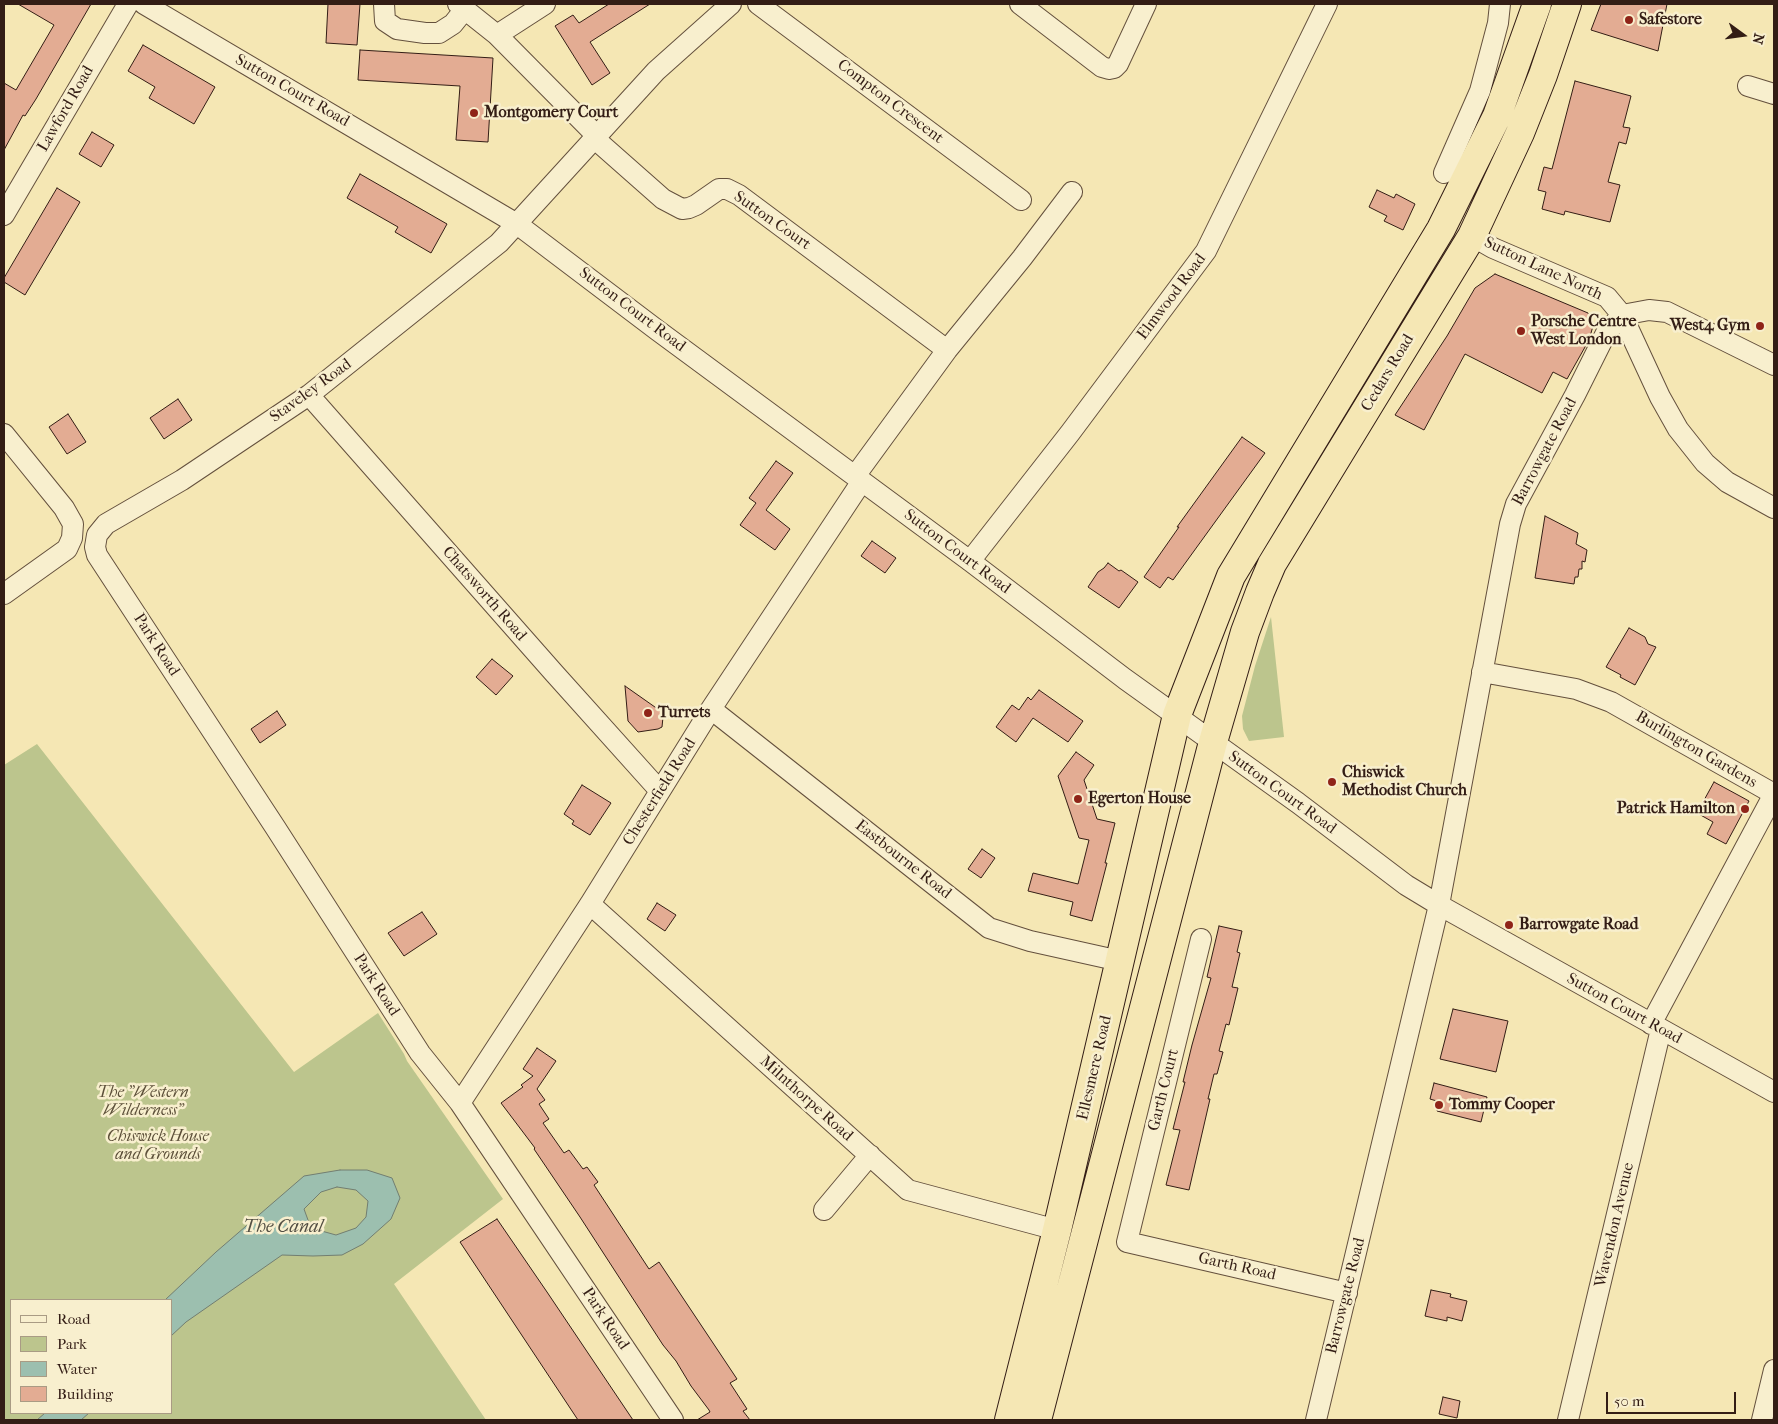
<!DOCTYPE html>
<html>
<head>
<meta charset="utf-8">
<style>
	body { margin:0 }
	#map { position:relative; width:1778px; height:1424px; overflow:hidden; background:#f5e7b4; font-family:"IM FELL French Canon",serif }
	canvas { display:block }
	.frame { position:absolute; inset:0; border:5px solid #331d15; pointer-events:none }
	.legend { position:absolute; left:10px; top:1299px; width:162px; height:115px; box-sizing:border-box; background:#f8efce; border:1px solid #a99b84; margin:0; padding:6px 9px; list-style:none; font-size:15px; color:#331d15 }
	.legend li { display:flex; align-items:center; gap:10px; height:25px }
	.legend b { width:25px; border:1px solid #a99b84 }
	.north { position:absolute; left:1718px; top:10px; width:50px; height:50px; -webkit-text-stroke:4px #f8efce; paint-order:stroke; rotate:104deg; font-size:14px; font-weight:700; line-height:20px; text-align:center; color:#331d15 }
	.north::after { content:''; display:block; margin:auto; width:18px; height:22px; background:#331d15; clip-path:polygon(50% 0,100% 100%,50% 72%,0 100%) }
	.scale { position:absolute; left:1606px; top:1392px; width:130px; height:22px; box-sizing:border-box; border:2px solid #331d15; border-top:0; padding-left:6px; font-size:15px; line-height:18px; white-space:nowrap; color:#331d15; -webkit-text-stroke:4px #f8efce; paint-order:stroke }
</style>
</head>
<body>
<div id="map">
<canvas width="1778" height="1424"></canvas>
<div class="frame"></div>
<ul class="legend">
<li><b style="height:6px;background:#f8efce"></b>Road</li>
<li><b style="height:14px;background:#bcc58d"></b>Park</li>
<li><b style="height:14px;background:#9cbfaf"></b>Water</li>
<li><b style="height:14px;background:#e3ac93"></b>Building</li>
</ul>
<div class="north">N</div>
<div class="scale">50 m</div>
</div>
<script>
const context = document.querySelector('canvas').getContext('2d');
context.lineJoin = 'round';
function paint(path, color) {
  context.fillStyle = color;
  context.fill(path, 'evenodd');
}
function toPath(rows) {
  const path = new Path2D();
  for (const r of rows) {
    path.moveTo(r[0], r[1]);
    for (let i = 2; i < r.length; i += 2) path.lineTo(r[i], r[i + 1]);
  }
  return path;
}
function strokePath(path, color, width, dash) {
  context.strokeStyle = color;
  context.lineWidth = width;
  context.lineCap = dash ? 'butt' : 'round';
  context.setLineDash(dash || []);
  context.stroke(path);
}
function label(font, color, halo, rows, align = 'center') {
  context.font = font + ' "IM FELL French Canon",serif';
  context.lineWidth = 5;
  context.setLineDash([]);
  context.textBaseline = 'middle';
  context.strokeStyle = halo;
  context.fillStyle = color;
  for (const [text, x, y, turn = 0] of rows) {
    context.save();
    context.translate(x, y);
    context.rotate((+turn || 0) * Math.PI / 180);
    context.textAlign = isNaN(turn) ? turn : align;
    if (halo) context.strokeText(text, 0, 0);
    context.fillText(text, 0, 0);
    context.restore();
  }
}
paint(toPath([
	[1271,617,1284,737,1249,741,1243,729,1242,716,1255,666],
	[37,744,294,1072,378,1013,404,1054,407,1061,503,1199,394,1284,486,1420,4,1420,4,765],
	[11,1300,171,1300,171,1413,11,1413]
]), '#bcc58d');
const water = toPath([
	[340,1170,367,1170,392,1178,400,1198,391,1219,363,1244,342,1255,313,1256,282,1255,186,1322,171,1336,171,1300,165,1300,216,1252,304,1176,340,1170],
	[337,1187,356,1190,368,1201,366,1217,356,1228,336,1235,318,1230,308,1220,304,1209,321,1192,337,1187],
	[45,1413,89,1413,81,1420,37,1420,45,1413]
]);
paint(water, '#9cbfaf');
strokePath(water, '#727e71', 1);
const building = toPath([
	[18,4,91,4,36,99,25,116,23,115,4,150,4,83,16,90,54,25,18,4],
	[328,4,360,4,357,45,326,43,328,4],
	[609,4,650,4,590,42,610,73,592,85,555,26,573,15,579,23,609,4],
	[1601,4,1667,4,1658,51,1591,30,1601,4],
	[143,45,215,87,194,124,149,98,155,87,128,71,143,45],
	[360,50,493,58,488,142,456,140,460,86,358,80,360,50],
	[1575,81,1631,96,1623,127,1630,128,1626,144,1619,142,1608,182,1620,185,1610,222,1565,211,1564,215,1542,209,1546,192,1538,190,1544,167,1552,169,1575,81],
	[92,132,114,145,101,167,79,154,92,132],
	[360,174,447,224,431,253,395,232,398,227,347,198,360,174],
	[57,188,80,202,25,295,4,282,4,278,57,188],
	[1377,190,1394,198,1396,194,1415,204,1403,230,1384,221,1387,216,1369,207,1377,190],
	[1495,274,1588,313,1592,319,1593,326,1589,340,1567,379,1553,372,1542,393,1465,354,1424,430,1395,415,1447,336,1475,288,1495,274],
	[178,399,192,420,164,439,150,418,178,399],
	[68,414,86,442,67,454,49,427,68,414],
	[1242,437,1265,453,1173,580,1168,577,1160,588,1144,577,1179,527,1177,527,1242,437],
	[776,461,793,473,766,510,790,529,775,550,740,525,756,503,749,498,776,461],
	[1545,516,1578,533,1576,544,1587,550,1585,562,1582,561,1582,569,1579,569,1578,577,1575,577,1574,584,1535,578,1545,516],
	[872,541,896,558,885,573,861,556,872,541],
	[1108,563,1119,571,1121,570,1138,582,1119,608,1088,587,1098,572,1104,568,1108,563],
	[1629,628,1645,637,1648,644,1656,647,1635,685,1620,677,1621,675,1606,667,1629,628],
	[492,659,513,676,496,695,476,677,492,659],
	[625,686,662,712,663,717,662,727,658,729,638,732,628,721,625,686],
	[1039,690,1083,721,1068,742,1033,718,1016,742,996,727,1012,705,1019,710,1028,697,1031,700,1039,690],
	[277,711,286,725,260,743,251,729,277,711],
	[1076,752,1094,765,1084,780,1097,819,1115,823,1105,863,1107,863,1092,921,1070,915,1073,902,1028,891,1033,873,1078,884,1089,840,1079,838,1058,776,1076,752],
	[1714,782,1749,801,1726,844,1707,834,1713,822,1697,813,1714,782],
	[582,785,611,803,590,835,572,824,574,821,564,814,582,785],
	[982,849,995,858,981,878,968,869,982,849],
	[657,903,676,915,665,931,647,919,657,903],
	[422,912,437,934,404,956,388,933,422,912],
	[1219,926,1242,931,1237,952,1240,953,1232,987,1238,988,1229,1025,1226,1024,1219,1051,1223,1052,1217,1074,1214,1074,1208,1099,1210,1099,1189,1190,1166,1185,1180,1130,1173,1129,1185,1082,1183,1082,1192,1045,1211,978,1207,977,1219,926],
	[1453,1009,1508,1021,1496,1072,1440,1059,1453,1009],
	[537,1048,556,1061,537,1089,545,1100,539,1104,549,1119,543,1123,564,1153,569,1150,583,1169,587,1167,598,1182,594,1185,649,1269,659,1262,737,1379,730,1383,747,1409,743,1411,750,1420,697,1420,710,1412,709,1410,691,1386,676,1361,663,1345,580,1217,534,1149,535,1148,501,1103,523,1087,521,1085,533,1076,523,1069,537,1048],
	[1434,1083,1487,1097,1481,1122,1437,1111,1440,1102,1430,1099,1434,1083],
	[497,1219,547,1292,633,1420,578,1420,460,1242,497,1219],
	[1431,1290,1451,1294,1450,1297,1467,1301,1462,1321,1447,1317,1447,1321,1425,1316,1431,1290],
	[1443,1397,1460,1401,1457,1418,1439,1414,1443,1397]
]);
paint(building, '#e3ac93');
strokePath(building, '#331d15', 1);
const minor = toPath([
	[144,4,517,224,657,330,970,561,1125,679,1298,803,1406,885,1439,905,1774,1092],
	[384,4,385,21,397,29,425,33,439,33,453,24,465,9],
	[458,4,497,35,597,136],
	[758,4,1021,200],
	[1020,4,1102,67,1109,69,1114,68,1118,64,1146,4],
	[497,35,545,4],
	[1748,86,1774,94],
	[595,139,663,199,682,209,689,208,696,205,719,189,727,189,739,195,947,350],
	[1444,173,1480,91,1498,23,1500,4],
	[4,215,128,4],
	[1472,236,1493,248,1607,297,1622,315,1660,397,1678,429,1705,463,1727,482,1774,508],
	[1622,315,1649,310,1667,312,1774,365],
	[309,395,554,673,660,791],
	[4,434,64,508,73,524,72,538,67,549,4,594],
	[855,476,947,350,1022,258,1072,192],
	[970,561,1070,433,1206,251,1327,4],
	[1482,672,1576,689,1611,702,1774,794,1651,1024],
	[711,709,989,928,1030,941,1120,961],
	[590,904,908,1190,1057,1230],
	[1201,939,1127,1242,1347,1293],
	[460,1103,590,904,711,709,862,481],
	[824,1210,870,1155],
	[673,1420,460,1103,420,1053,275,827,97,555,95,547,97,535,106,524,182,480,309,395,499,243,656,71,731,4],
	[1316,1420,1439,905,1510,524,1516,504,1575,395,1606,333,1622,315],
	[1568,1420,1661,1029],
	[1762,1420,1774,1370]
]);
const highway = toPath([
	[1009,1420,1057,1230,1177,715,1231,576,1441,229,1497,116,1537,4],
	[1037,1420,1213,742,1245,632,1260,592,1272,564,1472,236,1520,133,1543,75,1567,4]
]);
strokePath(minor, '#64503d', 22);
strokePath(highway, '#331d15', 30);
strokePath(minor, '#f8efce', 20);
strokePath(highway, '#f5e7b4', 28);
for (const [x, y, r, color] of [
	[1629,20,5,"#8f2418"],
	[474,113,5,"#8f2418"],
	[1760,326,5,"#8f2418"],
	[1521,331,5,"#8f2418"],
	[648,713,5,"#8f2418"],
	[1332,782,5,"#8f2418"],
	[1078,799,5,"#8f2418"],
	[1745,809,5,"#8f2418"],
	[1509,925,5,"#8f2418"],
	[1439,1105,5,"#8f2418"]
]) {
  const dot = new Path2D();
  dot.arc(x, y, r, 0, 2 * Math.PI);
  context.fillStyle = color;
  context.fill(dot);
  strokePath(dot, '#f8efce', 2);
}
label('bold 16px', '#331d15', '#f8efce', [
	["Safestore",1639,20],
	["Montgomery Court",484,113],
	["Porsche Centre",1531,322],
	["West London",1531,340],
	["West4 Gym",1750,326,"right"],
	["Turrets",658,713],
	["Chiswick",1342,773],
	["Methodist Church",1342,791],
	["Egerton House",1088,799],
	["Patrick Hamilton",1735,809,"right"],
	["Barrowgate Road",1519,925],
	["Tommy Cooper",1449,1105]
], 'left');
label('16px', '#331d15', '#f8efce', [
	["Sutton Court Road",292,91,30],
	["Compton Crescent",890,102,37],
	["Lawford Road",66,109,-60],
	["Sutton Court",772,221,35],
	["Sutton Lane North",1543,269,25],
	["Elmwood Road",1172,297,-53],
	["Sutton Court Road",632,310,37],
	["Cedars Road",1388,373,-59],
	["Staveley Road",311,391,-36],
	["Barrowgate Road",1545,452,-62],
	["Sutton Court Road",957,552,37],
	["Chatsworth Road",484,594,49],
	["Park Road",156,645,57],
	["Burlington Gardens",1696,750,30],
	["Chesterfield Road",660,792,-58],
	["Sutton Court Road",1282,793,36],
	["Eastbourne Road",903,860,38],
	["Park Road",376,985,57],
	["Sutton Court Road",1624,1009,29],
	["Ellesmere Road",1095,1068,-77],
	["Garth Court",1164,1090,-76],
	["Milnthorpe Road",806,1099,42],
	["Wavendon Avenue",1615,1225,-77],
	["Garth Road",1237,1267,13],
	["Barrowgate Road",1346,1296,-76],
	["Park Road",605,1319,56]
]);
label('italic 16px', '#5c4f39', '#f8efce', [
	["The \"Western",143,1093],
	["Wilderness\"",143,1111],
	["Chiswick House",158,1137],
	["and Grounds",158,1155]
]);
label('italic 18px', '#524e43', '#f8efce', [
	["The Canal",283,1228]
]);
</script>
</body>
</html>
